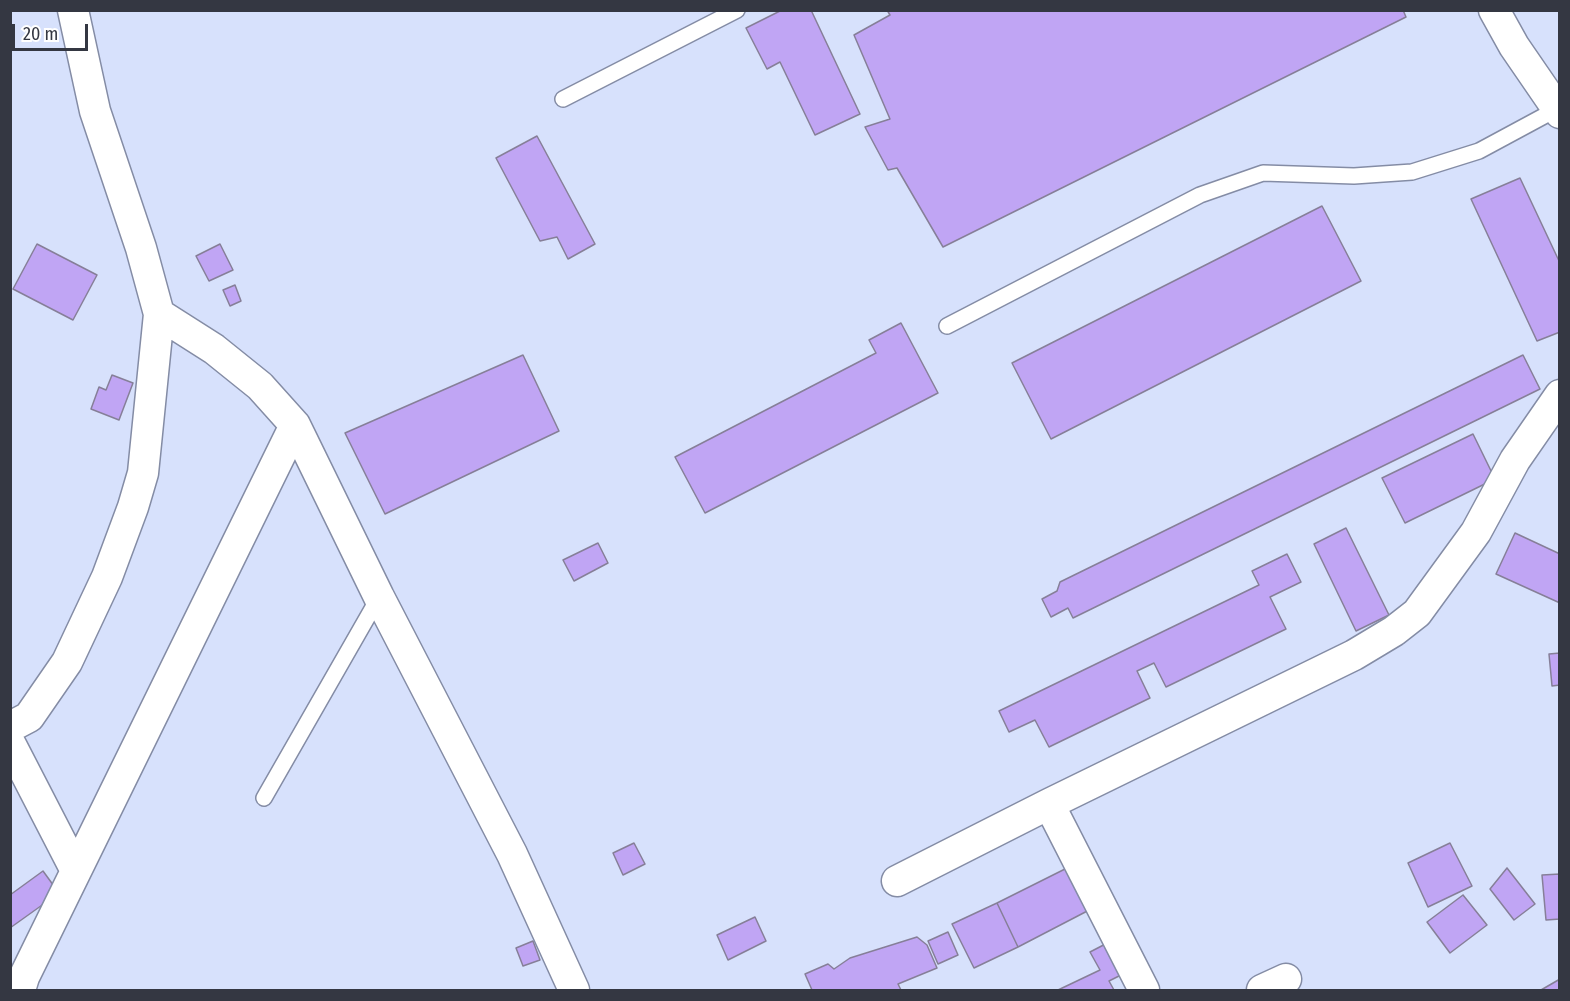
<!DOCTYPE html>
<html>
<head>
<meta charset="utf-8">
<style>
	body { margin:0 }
	#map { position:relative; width:1570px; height:1001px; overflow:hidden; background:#d7e1fc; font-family:"Fira Sans Condensed",sans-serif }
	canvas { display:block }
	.frame { position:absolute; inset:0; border:12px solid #343742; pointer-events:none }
	.scale { position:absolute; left:12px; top:24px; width:76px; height:27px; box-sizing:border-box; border:3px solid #343742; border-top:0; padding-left:8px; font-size:18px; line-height:21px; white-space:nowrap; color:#343742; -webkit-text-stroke:4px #fff; paint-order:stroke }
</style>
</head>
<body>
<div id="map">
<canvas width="1570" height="1001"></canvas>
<div class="frame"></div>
<div class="scale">20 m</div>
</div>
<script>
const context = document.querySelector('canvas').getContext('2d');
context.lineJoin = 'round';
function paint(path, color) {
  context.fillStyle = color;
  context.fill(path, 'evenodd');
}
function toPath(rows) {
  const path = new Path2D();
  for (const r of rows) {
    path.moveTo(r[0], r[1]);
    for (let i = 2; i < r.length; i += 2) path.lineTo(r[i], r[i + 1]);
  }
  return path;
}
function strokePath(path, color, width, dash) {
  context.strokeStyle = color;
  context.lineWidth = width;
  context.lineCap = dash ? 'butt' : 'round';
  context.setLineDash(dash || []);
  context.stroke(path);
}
const building = toPath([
	[782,10,811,10,860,114,815,135,780,62,767,69,746,28,782,10],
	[887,10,1403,10,1406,17,943,247,897,168,888,170,865,127,890,119,854,35,890,15,887,10],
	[537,136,595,244,568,259,557,237,540,241,496,158,537,136],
	[1520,178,1560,263,1560,332,1537,341,1471,199,1520,178],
	[1322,206,1361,281,1051,439,1012,363,1322,206],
	[37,244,97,275,73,320,13,289,37,244],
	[220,244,233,270,209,281,196,256,220,244],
	[235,285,241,301,230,306,223,290,235,285],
	[901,323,938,393,705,513,675,457,876,353,869,340,901,323],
	[523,355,559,431,385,514,345,433,523,355],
	[1523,355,1540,389,1073,618,1068,608,1051,617,1042,599,1057,591,1060,582,1523,355],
	[112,375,133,383,119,420,91,409,99,387,106,390,112,375],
	[1473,434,1495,479,1405,523,1382,478,1473,434],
	[1346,528,1389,615,1356,631,1314,544,1346,528],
	[1515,533,1560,554,1560,603,1496,574,1515,533],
	[598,543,608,563,574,581,563,560,598,543],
	[1287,554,1301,582,1270,597,1286,629,1166,687,1154,663,1137,671,1150,698,1049,747,1035,720,1009,732,999,711,1259,585,1252,571,1287,554],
	[1560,653,1560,685,1552,686,1549,654,1560,653],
	[634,843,645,864,623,875,613,853,634,843],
	[1450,843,1472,886,1428,907,1408,863,1450,843],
	[1073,865,1095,907,1018,947,997,903,1073,865],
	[1507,868,1535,904,1514,920,1490,889,1507,868],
	[43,871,59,893,10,928,10,895,43,871],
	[1560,874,1560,919,1546,920,1542,875,1560,874],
	[1463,895,1487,925,1450,953,1427,922,1463,895],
	[997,903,1018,947,974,968,952,924,997,903],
	[755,917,766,941,728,960,717,935,755,917],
	[948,932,958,955,938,964,928,941,948,932],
	[917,937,927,945,937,968,898,984,901,990,812,990,805,974,828,964,834,969,850,958,917,937],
	[1117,938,1133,969,1109,981,1114,990,1058,990,1100,970,1090,952,1117,938],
	[533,941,540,960,523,966,516,948,533,941],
	[1560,979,1560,990,1541,990,1560,979]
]);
paint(building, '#c0a5f4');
strokePath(building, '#867f98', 1.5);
const lane = toPath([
	[563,99,737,10],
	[947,326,1200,195,1263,173,1354,176,1412,172,1479,151,1557,109],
	[264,798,379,597]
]);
const street = toPath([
	[1494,10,1514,46,1560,113],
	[159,314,214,349,260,386,295,425,379,597,512,854,574,990],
	[10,727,29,717,67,662,107,577,133,507,143,473,159,314,141,248,95,111,73,10],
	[10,743,76,871],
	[1049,804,1144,990],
	[897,881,1049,804,1354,655,1394,631,1417,613,1476,532,1515,460,1560,395],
	[20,990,24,977,295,425],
	[1262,990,1286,979]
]);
strokePath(lane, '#848ca5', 18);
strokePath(street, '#848ca5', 33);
strokePath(lane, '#fff', 15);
strokePath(street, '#fff', 30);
</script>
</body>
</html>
